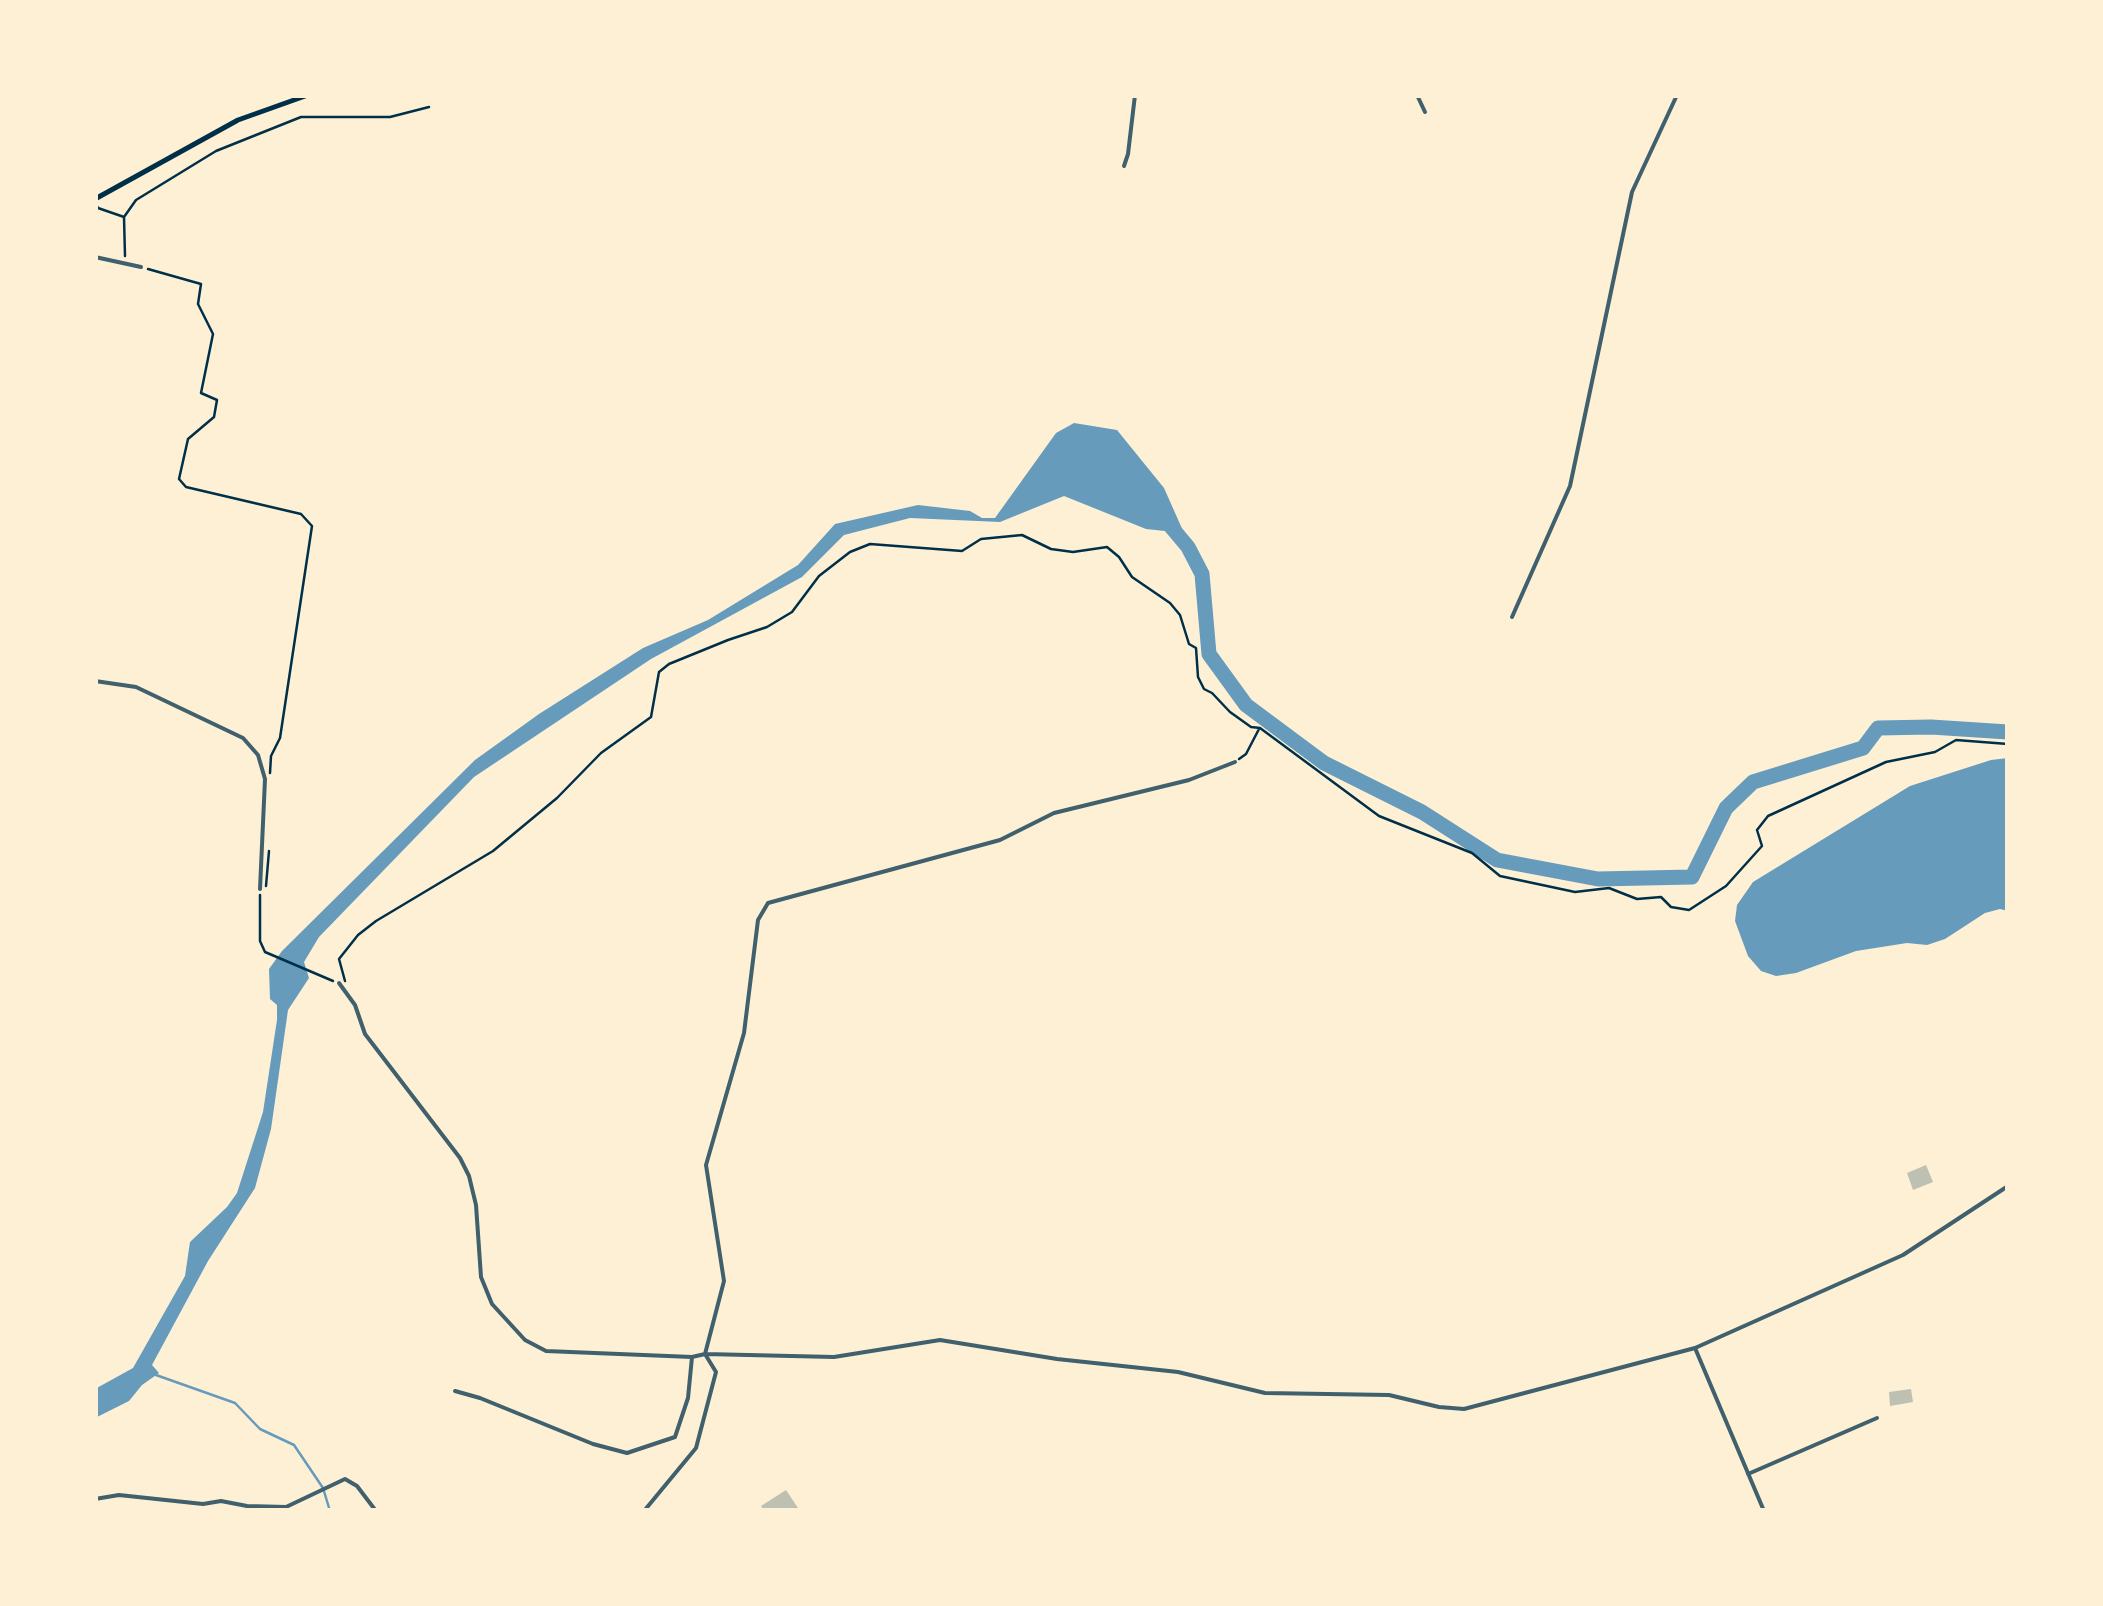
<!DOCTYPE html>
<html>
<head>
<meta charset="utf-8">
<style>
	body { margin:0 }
	#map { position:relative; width:2103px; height:1606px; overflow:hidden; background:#fdf0d5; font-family:Raleway,sans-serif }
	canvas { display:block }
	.frame { position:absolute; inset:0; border:98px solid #fdf0d5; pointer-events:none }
</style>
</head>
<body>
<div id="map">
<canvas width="2103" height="1606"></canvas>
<div class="frame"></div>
</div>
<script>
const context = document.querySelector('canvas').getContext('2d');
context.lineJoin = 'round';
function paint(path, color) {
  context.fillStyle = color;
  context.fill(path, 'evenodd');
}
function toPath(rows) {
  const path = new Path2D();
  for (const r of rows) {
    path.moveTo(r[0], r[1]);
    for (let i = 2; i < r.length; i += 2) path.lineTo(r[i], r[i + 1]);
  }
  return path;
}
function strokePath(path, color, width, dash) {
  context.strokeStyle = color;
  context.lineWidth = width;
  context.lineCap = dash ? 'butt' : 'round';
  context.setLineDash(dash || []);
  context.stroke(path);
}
paint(toPath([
	[1074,423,1117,430,1164,488,1184,533,1146,529,1064,496,1000,522,910,518,844,535,802,577,651,659,474,777,319,937,304,962,309,978,288,1010,271,1129,255,1188,208,1261,152,1365,159,1373,142,1385,129,1401,95,1418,95,1389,133,1368,185,1276,190,1242,227,1207,237,1193,263,1112,277,1020,277,1005,270,999,269,969,282,951,475,760,539,714,643,648,708,620,798,565,835,524,918,505,970,511,982,518,995,518,1056,433],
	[2008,758,2008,911,2000,909,1985,913,1945,939,1927,945,1907,943,1856,951,1796,973,1776,976,1761,971,1748,956,1735,921,1737,905,1753,882,1910,786,1991,760]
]), '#669bbc');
strokePath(toPath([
	[156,1375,235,1403,260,1429,294,1445,323,1488,330,1511]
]), '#669bbc', 2.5);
strokePath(toPath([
	[1162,516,1188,547,1202,574,1209,654,1246,705,1324,763,1422,812,1497,860,1598,879,1692,877,1726,808,1753,782,1863,748,1878,728,1931,727,2008,732]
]), '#669bbc', 15);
paint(toPath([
	[1926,1165,1933,1182,1913,1190,1907,1173],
	[1911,1389,1913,1402,1890,1406,1889,1392],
	[786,1490,800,1511,764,1511,761,1506]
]), '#bec0b2');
strokePath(toPath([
	[96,204,98,208,124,217,125,256],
	[124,217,136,200,216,151,301,117,390,117,429,107],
	[148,269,201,284,198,304,213,334,201,393,217,400,214,417,188,439,179,479,186,487,301,514,312,526,280,738,271,756,270,773],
	[1239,759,1246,754,1259,729],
	[266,886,269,851],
	[260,895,260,941,265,952,333,981],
	[345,981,339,959,358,935,376,921,493,851,557,798,601,753,651,717,659,672,669,664,728,640,767,627,792,612,819,576,850,552,870,544,962,551,981,539,1022,535,1051,549,1073,552,1107,547,1119,557,1132,577,1170,603,1180,615,1189,644,1196,648,1198,677,1204,689,1212,693,1230,712,1251,727,1260,728,1379,816,1472,853,1500,876,1575,892,1609,888,1637,899,1661,897,1671,907,1689,910,1726,886,1762,846,1757,830,1768,816,1886,762,1935,752,1956,740,2008,744]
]), '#003049', 2.5);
strokePath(toPath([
	[1417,95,1425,112],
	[1124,166,1128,154,1135,95],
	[95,257,141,267],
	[1512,617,1570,486,1632,192,1677,95],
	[95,681,136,687,243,738,258,755,265,779,260,889],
	[339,983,355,1005,365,1034,460,1158,469,1176,476,1205,481,1277,492,1304,525,1340,546,1351,692,1357,705,1354,834,1357,940,1340,1057,1359,1178,1372,1265,1393,1389,1395,1439,1407,1464,1409,1695,1348,1903,1255,2008,1186],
	[1695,1348,1764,1511],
	[705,1354,724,1281,706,1165,744,1033,758,920,768,903,1000,840,1054,813,1189,780,1235,762],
	[455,1391,480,1398,593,1444,627,1453,675,1437,688,1398,692,1357],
	[1748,1474,1877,1418],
	[95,1499,119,1495,203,1504,221,1501,247,1506,286,1507,345,1479,357,1486,376,1511],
	[644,1511,696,1448,716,1372,705,1354]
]), '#3f606c', 4);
strokePath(toPath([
	[95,199,238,120,308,95]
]), '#003049', 5);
</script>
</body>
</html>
